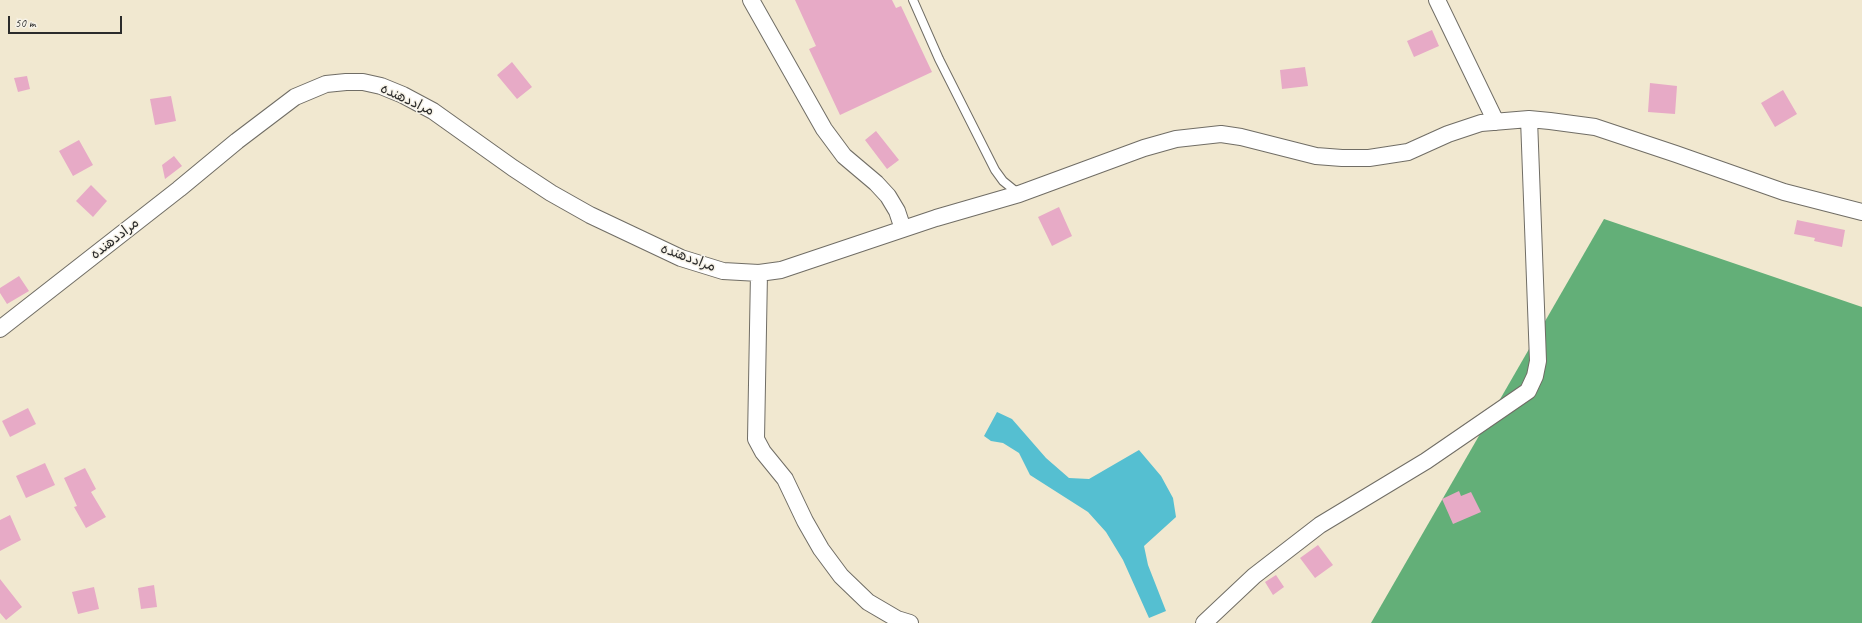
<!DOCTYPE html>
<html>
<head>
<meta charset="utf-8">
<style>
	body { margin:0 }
	#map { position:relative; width:1862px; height:623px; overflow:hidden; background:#f1e8d0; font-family:Caveat,sans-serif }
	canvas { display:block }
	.scale { position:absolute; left:8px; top:16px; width:114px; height:18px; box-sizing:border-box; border:2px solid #2b2b2b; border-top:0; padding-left:5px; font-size:12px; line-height:14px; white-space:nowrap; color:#2b2b2b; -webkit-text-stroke:3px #f7f3e8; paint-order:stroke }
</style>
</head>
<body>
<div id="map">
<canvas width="1862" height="623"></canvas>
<div class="scale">50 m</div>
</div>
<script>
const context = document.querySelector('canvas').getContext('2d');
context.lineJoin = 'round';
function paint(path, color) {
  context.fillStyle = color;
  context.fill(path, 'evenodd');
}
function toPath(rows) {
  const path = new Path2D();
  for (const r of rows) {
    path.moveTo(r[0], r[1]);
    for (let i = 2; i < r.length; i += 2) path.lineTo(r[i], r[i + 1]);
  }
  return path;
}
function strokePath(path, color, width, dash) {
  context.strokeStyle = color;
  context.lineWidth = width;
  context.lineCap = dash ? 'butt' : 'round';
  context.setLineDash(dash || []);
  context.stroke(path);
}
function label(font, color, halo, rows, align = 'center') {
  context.font = font + ' Caveat,"Playpen Sans Arabic",sans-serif';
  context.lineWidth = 3;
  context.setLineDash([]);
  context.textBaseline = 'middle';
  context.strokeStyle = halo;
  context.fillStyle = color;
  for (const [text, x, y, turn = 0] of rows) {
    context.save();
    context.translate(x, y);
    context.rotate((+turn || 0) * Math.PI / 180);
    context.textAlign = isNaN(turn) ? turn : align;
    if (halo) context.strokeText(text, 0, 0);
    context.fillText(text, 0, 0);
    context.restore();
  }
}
paint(toPath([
	[1604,219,1862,307,1862,623,1371,623]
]), '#63af78');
paint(toPath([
	[997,412,1012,419,1046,458,1069,478,1089,479,1139,450,1161,476,1173,498,1176,517,1144,546,1148,565,1166,611,1149,618,1123,560,1106,532,1088,512,1030,475,1019,453,1003,443,991,441,984,436]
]), '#55bfd1');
paint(toPath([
	[795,0,892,0,896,8,901,6,932,72,840,115,809,49,816,46],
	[1432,30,1439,46,1414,57,1407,41],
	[512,62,532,87,517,99,497,75],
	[1305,67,1308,86,1282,89,1280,70],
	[27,76,30,89,18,92,14,78],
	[1650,83,1677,86,1675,114,1648,112],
	[1783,90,1797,114,1775,127,1761,103],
	[171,96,176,121,155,125,150,99],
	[876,131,899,160,887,169,865,140],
	[79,140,93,165,73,176,59,151],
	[174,156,182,166,165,179,162,165],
	[91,185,107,201,93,217,76,201],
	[1059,207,1072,236,1052,246,1038,217],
	[1797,220,1845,230,1842,247,1814,241,1815,238,1794,234],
	[19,276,29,291,7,304,0,293,0,288],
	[28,408,36,424,10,437,2,421],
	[45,463,55,485,26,498,16,476],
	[85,468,96,489,91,492,106,517,86,528,74,507,77,506,64,478],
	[1459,491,1461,496,1471,492,1481,512,1453,524,1442,499],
	[10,515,21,540,0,551,0,520],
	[1318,545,1333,565,1315,578,1300,558],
	[1276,575,1284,587,1273,595,1265,582],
	[0,579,22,607,6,620,0,613],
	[154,585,157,607,141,609,138,588],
	[94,587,99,609,78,614,72,592]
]), '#e7aac6');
const service = toPath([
	[913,0,939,59,995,170,1003,181,1019,194]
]);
const minor = toPath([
	[751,0,824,129,844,156,876,183,888,196,897,211,903,229],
	[1437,0,1496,122],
	[759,273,756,439,763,452,785,479,805,521,821,549,841,576,868,602,897,619,910,623],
	[0,329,179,189,237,141,295,97,326,84,346,82,363,82,381,86,403,95,433,111,513,168,551,193,590,215,681,258,723,271,759,273,781,270,936,218,1019,194,1144,148,1176,139,1221,134,1241,137,1316,156,1342,158,1369,158,1408,152,1448,134,1481,123,1529,119,1550,121,1595,127,1676,154,1784,192,1862,212],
	[1204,623,1254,576,1320,525,1426,461,1528,391,1535,376,1538,361,1529,119]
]);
strokePath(service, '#706d65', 10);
strokePath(minor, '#706d65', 18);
strokePath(service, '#fff', 8);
strokePath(minor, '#fff', 16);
label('14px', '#2b2b2b', '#f7f3e8', [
	["مراددهنده",407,100,25],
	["مراددهنده",115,239,-38],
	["مراددهنده",688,258,20]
]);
</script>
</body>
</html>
